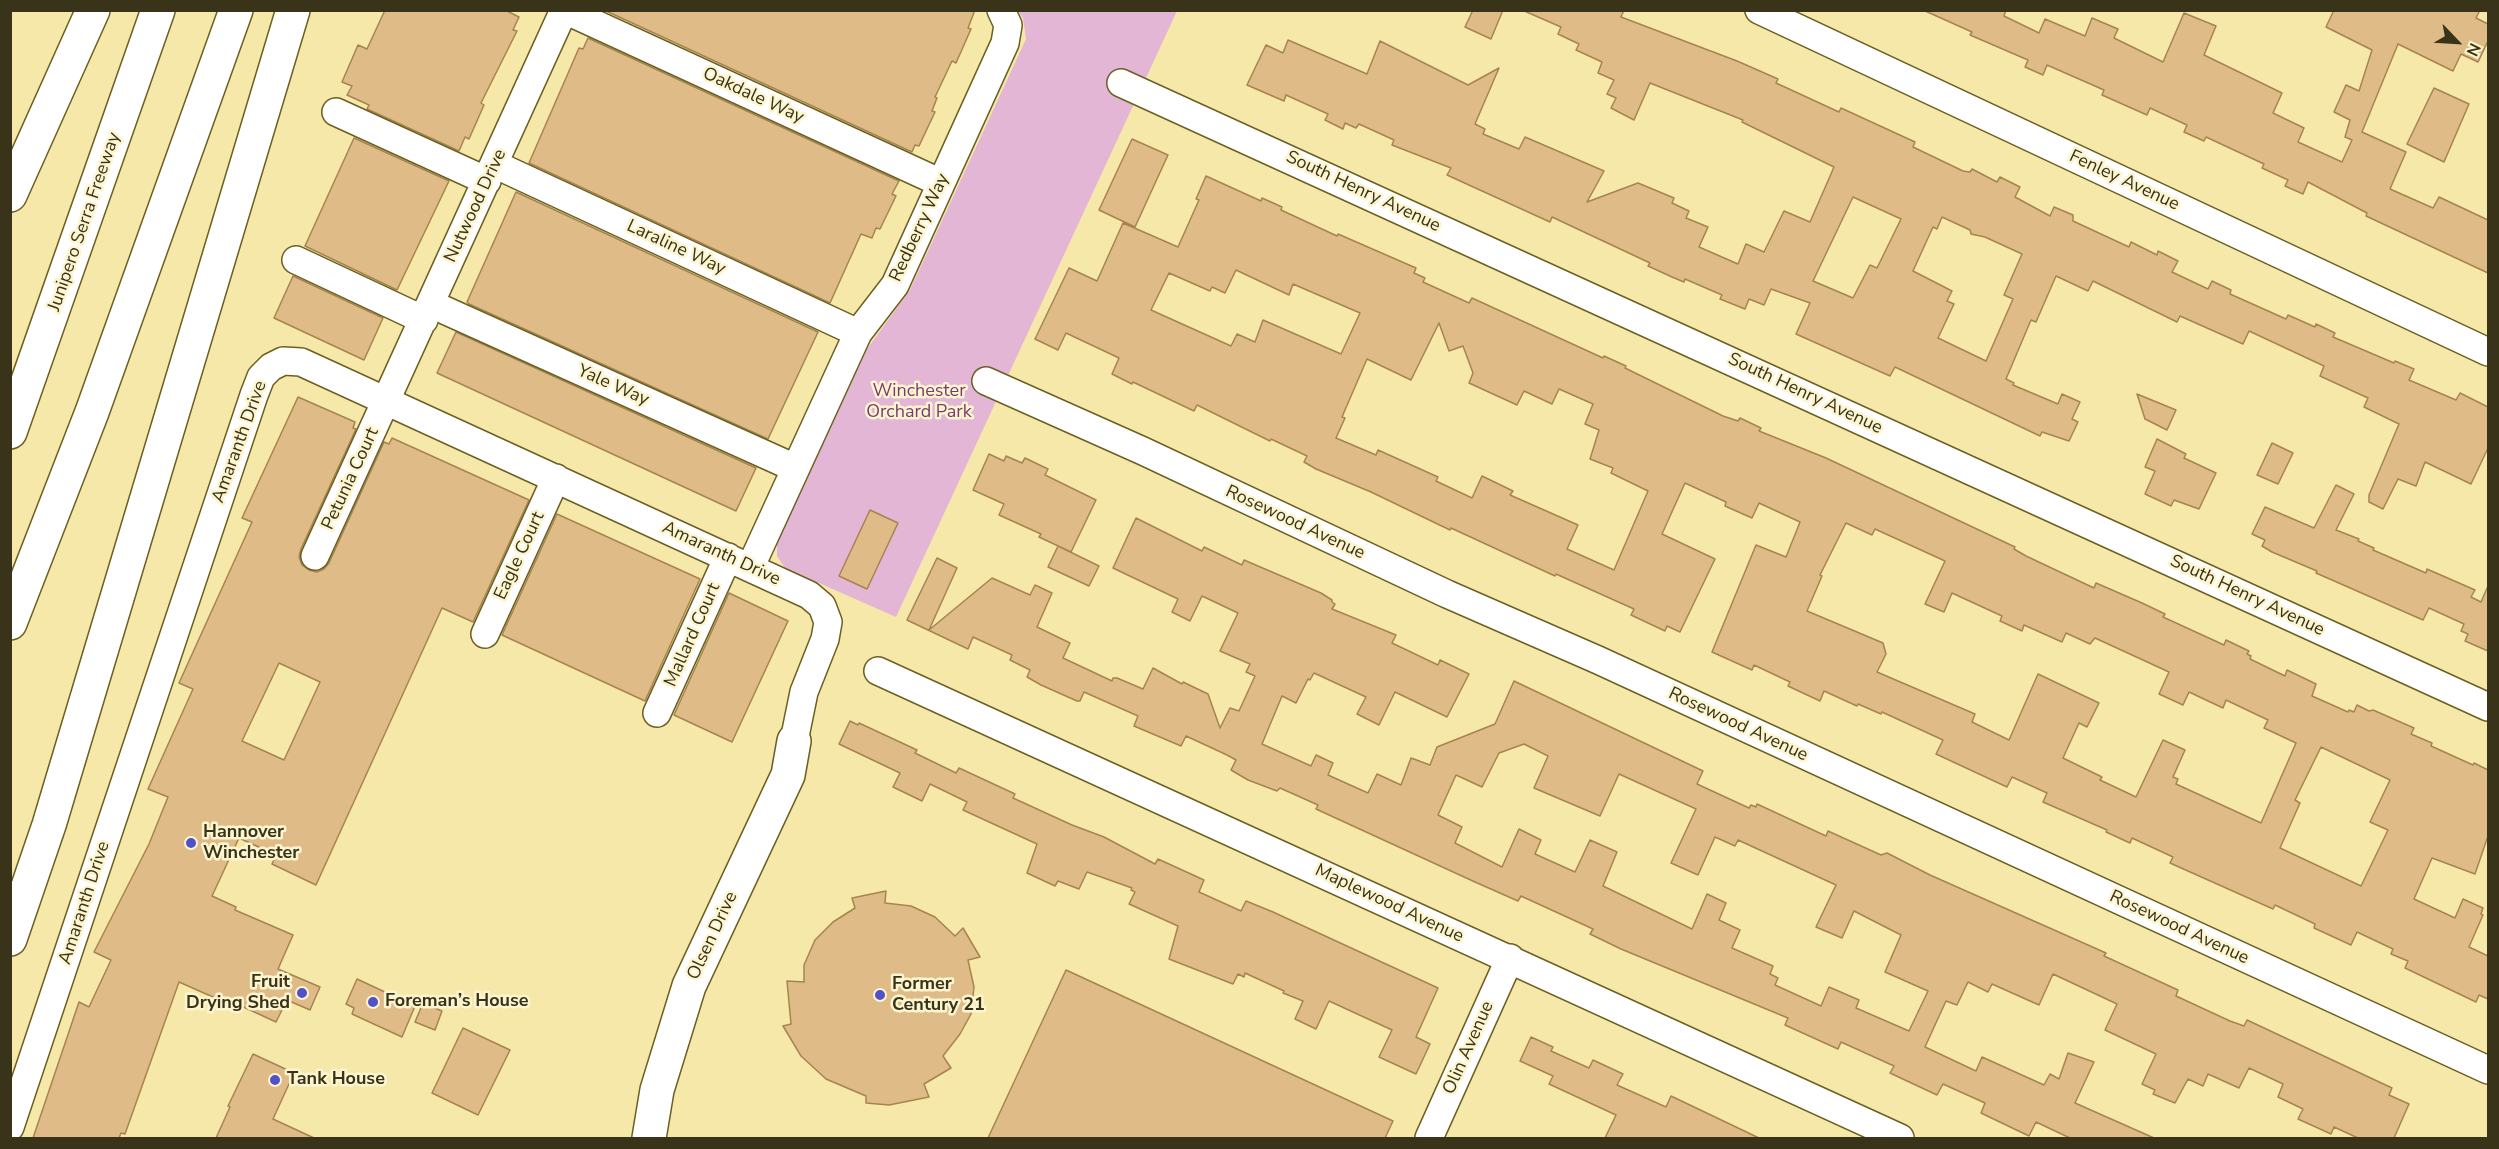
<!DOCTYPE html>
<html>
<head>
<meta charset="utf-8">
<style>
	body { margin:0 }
	#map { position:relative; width:2499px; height:1149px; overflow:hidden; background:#f5e8a9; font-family:"Nunito Sans",sans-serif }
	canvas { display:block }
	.frame { position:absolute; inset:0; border:12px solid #383319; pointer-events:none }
	.north { position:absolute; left:2427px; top:12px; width:60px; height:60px; -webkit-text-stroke:4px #fdf5d0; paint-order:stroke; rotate:115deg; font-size:16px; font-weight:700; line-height:24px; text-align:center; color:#383319 }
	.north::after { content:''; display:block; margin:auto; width:21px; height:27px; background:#383319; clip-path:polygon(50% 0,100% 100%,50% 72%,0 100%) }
</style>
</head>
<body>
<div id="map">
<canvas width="2499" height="1149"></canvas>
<div class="frame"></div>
<div class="north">N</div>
</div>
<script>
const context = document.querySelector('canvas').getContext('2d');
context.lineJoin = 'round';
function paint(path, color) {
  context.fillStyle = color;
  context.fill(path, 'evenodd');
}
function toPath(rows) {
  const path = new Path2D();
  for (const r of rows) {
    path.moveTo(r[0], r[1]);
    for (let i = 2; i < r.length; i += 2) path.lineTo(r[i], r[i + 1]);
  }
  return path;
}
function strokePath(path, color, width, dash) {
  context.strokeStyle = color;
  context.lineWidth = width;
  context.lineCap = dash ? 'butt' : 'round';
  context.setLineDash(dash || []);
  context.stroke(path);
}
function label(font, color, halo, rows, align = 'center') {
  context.font = font + ' "Nunito Sans",sans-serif';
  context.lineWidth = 5;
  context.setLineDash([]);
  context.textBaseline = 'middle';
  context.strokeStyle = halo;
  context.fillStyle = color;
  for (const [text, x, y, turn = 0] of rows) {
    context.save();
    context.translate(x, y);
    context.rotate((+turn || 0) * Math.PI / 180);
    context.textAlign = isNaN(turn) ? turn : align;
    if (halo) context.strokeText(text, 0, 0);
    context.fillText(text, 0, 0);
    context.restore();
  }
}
paint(toPath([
	[1018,11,1177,11,896,617,785,568,777,556,777,544,867,349,910,290,1026,39,1023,18]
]), '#e2b6d4');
const building = toPath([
	[385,10,505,10,519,17,513,30,517,31,481,103,484,105,469,139,465,137,459,151,367,109,369,105,347,95,352,86,342,82,358,45,367,49,385,10],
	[604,10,975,10,968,28,971,29,956,63,952,61,935,97,937,98,932,111,935,112,919,146,915,145,912,152,604,10],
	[1473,10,1503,10,1491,39,1465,27,1473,10],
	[1522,10,1624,10,1621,17,1737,61,1778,79,1776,83,1839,112,1841,108,1915,142,1913,147,1963,171,1970,172,1972,169,1997,182,2000,177,2020,187,2015,197,2050,216,2054,207,2073,215,2073,221,2129,247,2131,242,2157,255,2158,251,2178,261,2172,272,2208,289,2212,281,2231,290,2230,294,2286,319,2288,315,2315,327,2316,324,2335,333,2333,337,2394,363,2395,361,2414,369,2409,380,2456,400,2460,393,2488,407,2488,448,2471,484,2425,462,2416,486,2398,479,2383,509,2369,502,2369,495,2399,424,2364,407,2368,398,2320,376,2324,366,2249,331,2243,344,2180,316,2177,322,2093,281,2088,291,2056,276,2036,322,2031,320,2006,379,2014,383,2013,385,2058,404,2062,394,2080,402,2072,419,2078,422,2069,441,2042,432,2040,436,1895,367,1890,376,1796,334,1810,303,1771,289,1764,305,1749,299,1745,309,1720,299,1722,295,1685,279,1684,282,1672,277,1648,266,1650,263,1552,217,1550,222,1447,175,1451,168,1392,145,1394,140,1359,124,1356,128,1345,123,1343,129,1325,120,1328,114,1286,95,1284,101,1247,85,1266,45,1283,53,1288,40,1367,74,1380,41,1468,85,1499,68,1475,124,1485,129,1483,134,1519,149,1525,137,1604,171,1587,202,1638,183,1674,198,1672,203,1689,211,1686,218,1708,227,1699,247,1738,264,1746,244,1764,252,1784,211,1810,222,1834,167,1742,122,1743,120,1650,83,1634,120,1611,108,1616,98,1607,94,1614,80,1598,73,1602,62,1576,50,1579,44,1558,34,1561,27,1522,10],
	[1853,197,1901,219,1877,268,1870,265,1853,298,1813,281,1853,197],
	[1942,217,1970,230,1971,234,1985,237,2022,254,2004,295,2013,299,1986,361,1938,338,1954,304,1947,301,1952,291,1913,271,1933,227,1937,229,1942,217],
	[1923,10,2006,10,2004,16,2039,33,2045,19,2085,36,2092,18,2118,29,2114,38,2163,62,2184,13,2216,26,2204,55,2282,93,2273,113,2304,128,2298,142,2342,162,2352,140,2345,137,2350,120,2334,112,2346,85,2359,91,2372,50,2326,27,2334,10,2480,10,2476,18,2488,24,2488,41,2478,62,2461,54,2453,71,2398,44,2362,132,2406,152,2390,189,2433,208,2439,197,2488,220,2488,273,2366,216,2367,213,2308,182,2303,194,2285,186,2288,180,2262,168,2264,164,2206,137,2204,141,2184,132,2187,125,2150,108,2147,115,2102,95,2104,90,2047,65,2043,75,2025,67,2028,60,1970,35,1972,32,1923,10],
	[588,38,899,181,892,194,896,196,880,229,876,228,872,238,861,234,830,303,529,163,579,48,583,49,588,38],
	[2434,88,2469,104,2444,162,2407,144,2434,88],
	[354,138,449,181,397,290,305,246,354,138],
	[1132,139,1168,155,1135,227,1099,210,1132,139],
	[1206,176,1261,201,1262,198,1282,207,1281,210,1337,236,1338,234,1416,268,1414,273,1425,278,1423,282,1469,303,1472,298,1603,358,1604,356,1626,366,1625,368,1723,416,1738,421,1740,418,1761,428,1759,431,1826,458,2015,547,2014,549,2026,556,2094,588,2096,583,2142,603,2165,614,2163,617,2224,645,2226,640,2249,651,2247,654,2251,656,2250,659,2285,676,2287,670,2316,684,2312,696,2348,712,2349,710,2354,712,2357,705,2369,711,2373,710,2414,728,2411,734,2432,743,2431,746,2473,765,2474,763,2488,770,2488,836,2475,874,2432,858,2414,899,2455,918,2463,899,2483,908,2481,914,2483,915,2469,947,2488,956,2488,999,2479,995,2476,1002,2405,968,2408,961,2391,954,2393,949,2357,932,2351,945,2314,928,2315,924,2275,905,2273,909,2170,863,2173,857,2132,838,2130,843,2106,832,2107,830,2043,802,2047,793,2012,777,2007,787,1936,754,1943,740,1882,712,1881,714,1858,704,1857,706,1824,691,1820,701,1788,686,1790,682,1754,665,1752,670,1712,652,1756,545,1786,557,1800,522,1759,503,1752,518,1725,506,1726,502,1685,483,1662,534,1715,559,1680,632,1667,626,1665,631,1631,615,1634,609,1556,574,1555,576,1451,528,1450,530,1371,492,1316,469,1304,462,1307,456,1271,439,1270,441,1197,405,1194,411,1133,382,1132,384,1112,374,1119,358,1066,333,1058,350,1035,339,1069,268,1097,281,1123,223,1178,247,1199,200,1196,199,1206,176],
	[1236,270,1289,295,1293,284,1360,313,1341,354,1263,320,1255,342,1237,334,1231,346,1151,310,1169,273,1210,291,1212,287,1225,293,1236,270],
	[1439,323,1449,351,1463,346,1473,373,1469,383,1517,405,1524,391,1552,404,1559,389,1593,404,1585,424,1599,430,1590,459,1613,468,1611,473,1648,491,1614,570,1567,549,1578,525,1510,495,1513,491,1482,476,1472,498,1436,481,1438,477,1378,450,1376,455,1336,438,1345,418,1342,417,1367,359,1411,380,1439,323],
	[1846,523,1872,535,1875,529,1945,561,1925,604,1944,612,1952,593,2002,616,2000,621,2022,631,2024,625,2062,642,2066,633,2090,644,2095,638,2169,672,2159,694,2183,705,2189,692,2223,708,2226,700,2268,720,2264,728,2296,743,2261,823,2176,784,2178,779,2173,777,2185,750,2163,740,2136,797,2100,780,2102,777,2063,758,2079,723,2087,727,2099,703,2038,674,2009,740,1972,722,1975,714,1877,672,1886,654,1883,643,1807,611,1822,576,1820,575,1846,523],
	[2321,747,2390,780,2370,822,2388,830,2361,886,2280,848,2300,803,2295,800,2321,747],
	[516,192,818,332,768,439,469,304,467,302,516,192],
	[293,276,383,318,364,360,274,318,293,276],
	[456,332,756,468,736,511,437,373,456,332],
	[2137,394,2176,410,2167,430,2145,419,2137,394],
	[298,397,355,422,353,428,356,429,301,549,299,557,302,565,309,570,317,572,324,569,329,563,384,442,389,444,392,438,529,500,473,622,442,608,316,885,272,864,276,855,239,838,212,896,236,907,235,910,293,935,278,969,320,987,310,1010,287,1000,276,1022,224,998,222,1001,179,982,125,1134,121,1133,119,1138,33,1138,79,1002,89,1007,111,960,94,952,149,844,168,797,148,789,193,689,179,683,252,522,242,518,298,397],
	[279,663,320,682,284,760,242,741,279,663],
	[2157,439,2186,454,2184,458,2216,473,2199,509,2174,500,2171,506,2145,494,2155,471,2145,467,2157,439],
	[2272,443,2293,453,2278,484,2257,475,2272,443],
	[989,454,1004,461,1006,456,1022,463,1025,458,1048,469,1045,475,1096,500,1071,552,1039,537,1041,534,999,515,1004,504,973,490,989,454],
	[2336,485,2354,494,2336,530,2359,539,2358,541,2374,548,2373,550,2426,573,2427,569,2475,590,2471,597,2481,602,2488,586,2488,651,2465,641,2468,634,2461,631,2464,624,2429,608,2423,620,2316,573,2317,571,2272,552,2262,546,2265,540,2252,534,2265,507,2314,528,2336,485],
	[870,510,898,523,867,589,839,576,870,510],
	[557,514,700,579,645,701,502,635,557,514],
	[1136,518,1202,551,1204,547,1242,565,1244,560,1321,593,1332,600,1332,602,1335,604,1332,609,1396,635,1392,643,1438,665,1440,660,1469,674,1447,717,1395,692,1379,725,1357,714,1366,697,1314,673,1310,680,1308,679,1296,703,1282,696,1262,744,1311,766,1316,755,1333,763,1328,775,1368,793,1377,774,1401,785,1411,758,1430,765,1437,747,1495,724,1514,681,1703,771,1697,784,1749,808,1751,805,1756,807,1757,804,1826,836,1828,831,1881,855,1887,853,1930,875,2106,953,2104,956,2178,990,2176,996,2230,1021,2244,1026,2247,1020,2392,1088,2389,1095,2409,1104,2394,1138,2358,1138,2334,1127,2331,1134,2298,1119,2303,1109,2278,1097,2283,1084,2249,1068,2239,1088,2208,1074,2203,1086,2188,1079,2175,1103,2153,1094,2155,1090,2142,1084,2156,1054,2105,1030,2117,1004,2053,974,2039,1005,1992,984,1988,992,1968,982,1957,1005,1946,1001,1925,1047,1976,1071,1982,1057,2044,1085,2050,1074,2059,1079,2068,1053,2094,1062,2075,1103,2154,1138,2070,1138,2036,1122,2029,1136,1981,1113,1985,1103,1943,1084,1937,1095,1890,1073,1894,1066,1841,1042,1838,1049,1785,1025,1788,1018,1621,949,1590,934,1593,929,1521,896,1518,901,1475,882,1316,809,1318,805,1280,788,1277,791,1248,780,1231,770,1236,760,1227,755,1186,736,1181,746,1134,726,1138,716,1084,692,1080,701,1077,701,1041,685,1027,677,1030,670,1010,660,1012,655,973,637,968,649,907,620,937,558,957,568,929,630,992,578,1030,595,1035,585,1052,593,1037,627,1070,643,1063,658,1112,681,1113,678,1117,678,1143,689,1153,668,1182,684,1183,682,1208,694,1220,728,1230,708,1239,711,1255,676,1246,672,1250,664,1220,651,1238,613,1202,596,1190,621,1172,612,1178,599,1113,568,1136,518],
	[1524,744,1548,756,1534,788,1600,816,1619,774,1696,809,1671,863,1698,875,1715,837,1735,846,1738,840,1836,885,1816,927,1842,938,1854,911,1901,935,1885,972,1928,991,1909,1031,1856,1008,1859,1000,1829,987,1821,1006,1775,985,1778,978,1770,974,1773,966,1732,948,1740,930,1719,920,1726,903,1707,894,1692,929,1603,886,1617,852,1590,840,1575,872,1535,854,1541,840,1519,829,1502,867,1455,843,1462,827,1438,815,1456,775,1482,787,1499,753,1524,744],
	[1058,546,1099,566,1089,586,1048,567,1058,546],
	[729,593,788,621,732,742,674,715,729,593],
	[850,721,858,725,859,723,917,750,915,753,956,773,959,768,1015,794,1013,798,1072,825,1104,837,1155,864,1158,859,1204,880,1199,892,1241,911,1246,901,1273,912,1438,988,1416,1037,1430,1044,1416,1074,1379,1057,1392,1030,1329,1001,1316,1029,1295,1019,1303,1001,1283,993,1284,991,1245,973,1244,977,1238,974,1233,984,1169,959,1178,926,1129,904,1135,892,1131,890,1132,888,1087,872,1079,889,1058,881,1055,886,1027,873,1037,844,963,810,967,802,930,784,922,801,893,787,900,773,839,744,850,721],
	[886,891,885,903,911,906,935,917,955,936,963,928,980,957,968,960,974,987,971,1014,960,1034,943,1056,951,1068,924,1084,929,1097,889,1105,866,1103,866,1096,826,1079,801,1056,783,1026,791,1024,787,981,804,982,804,965,815,940,833,922,855,908,852,898,886,891],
	[1066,970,1393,1121,1385,1138,988,1138,1066,970],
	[357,979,415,1006,402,1037,352,1014,354,1008,346,1004,357,979],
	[423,1003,442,1011,435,1030,415,1022,423,1003],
	[463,1028,510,1050,478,1115,432,1093,463,1028],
	[1531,1037,1553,1047,1551,1051,1589,1068,1593,1060,1623,1074,1617,1085,1666,1107,1671,1096,1759,1138,1605,1138,1616,1115,1549,1084,1553,1076,1520,1061,1531,1037],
	[253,1054,294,1073,273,1119,314,1138,216,1138,230,1107,228,1106,253,1054]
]);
paint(building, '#dfbc87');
strokePath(building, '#a68450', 1.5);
const street = toPath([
	[565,10,941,183],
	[1759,10,2488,352],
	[1121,83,2488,707],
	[336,112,487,181],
	[494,164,858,333],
	[296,260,424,320],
	[431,304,795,468],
	[986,381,1143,451,1447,594,1598,660,2488,1070],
	[315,556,564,10],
	[750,568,858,333,895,285,1005,43,1008,25,1001,10],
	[485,634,556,478],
	[878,671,1900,1138],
	[657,713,728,557],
	[10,1127,254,395,261,377,271,367,283,361,301,362,809,595,822,606,828,622,825,639,804,692,794,741],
	[1429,1138,1510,958]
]);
const secondary = toPath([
	[649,1138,657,1090,689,986,788,775,794,741]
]);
const highway = toPath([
	[10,195,93,10],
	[10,432,158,10],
	[10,623,92,412,236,10],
	[10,939,49,825,293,10]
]);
strokePath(street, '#6c5f22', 30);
strokePath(secondary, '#6c5f22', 36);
strokePath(highway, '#6c5f22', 36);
strokePath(street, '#fff', 27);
strokePath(secondary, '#fff', 33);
strokePath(highway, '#fff', 33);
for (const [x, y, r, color] of [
	[191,843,6,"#5152c8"],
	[302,993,6,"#5152c8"],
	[880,995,6,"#5152c8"],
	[373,1002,6,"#5152c8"],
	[275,1080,6,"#5152c8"]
]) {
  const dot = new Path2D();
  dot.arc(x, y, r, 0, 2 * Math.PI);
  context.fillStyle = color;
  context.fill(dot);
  strokePath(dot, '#fdf5d0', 2);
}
label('18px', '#383319', '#fdf5d0', [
	["Oakdale Way",753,96,25],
	["Fenley Avenue",2124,181,25],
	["South Henry Avenue",1363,192,25],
	["Nutwood Drive",476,206,-65],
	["Junipero Serra Freeway",85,222,-71],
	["Redberry Way",920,228,-65],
	["Laraline Way",676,248,25],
	["Yale Way",613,386,24],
	["South Henry Avenue",1805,394,25],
	["Amaranth Drive",240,442,-70],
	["Petunia Court",351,479,-65],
	["Rosewood Avenue",1295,523,25],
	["Amaranth Drive",721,554,25],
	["Eagle Court",520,556,-65],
	["South Henry Avenue",2247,596,25],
	["Mallard Court",693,635,-66],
	["Rosewood Avenue",1738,725,25],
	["Amaranth Drive",85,903,-72],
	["Maplewood Avenue",1389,904,25],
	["Rosewood Avenue",2179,928,25],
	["Olsen Drive",713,936,-65],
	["Olin Avenue",1469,1048,-66]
]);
label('18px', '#7b3b6c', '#fdf5d0', [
	["Winchester",919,392],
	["Orchard Park",919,413]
]);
label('bold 18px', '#383319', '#fdf5d0', [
	["Hannover",203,833],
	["Winchester",203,854],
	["Fruit",290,983,"right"],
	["Drying Shed",290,1004,"right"],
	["Former",892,985],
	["Century 21",892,1006],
	["Foreman’s House",385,1002],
	["Tank House",287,1080]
], 'left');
</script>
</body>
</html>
